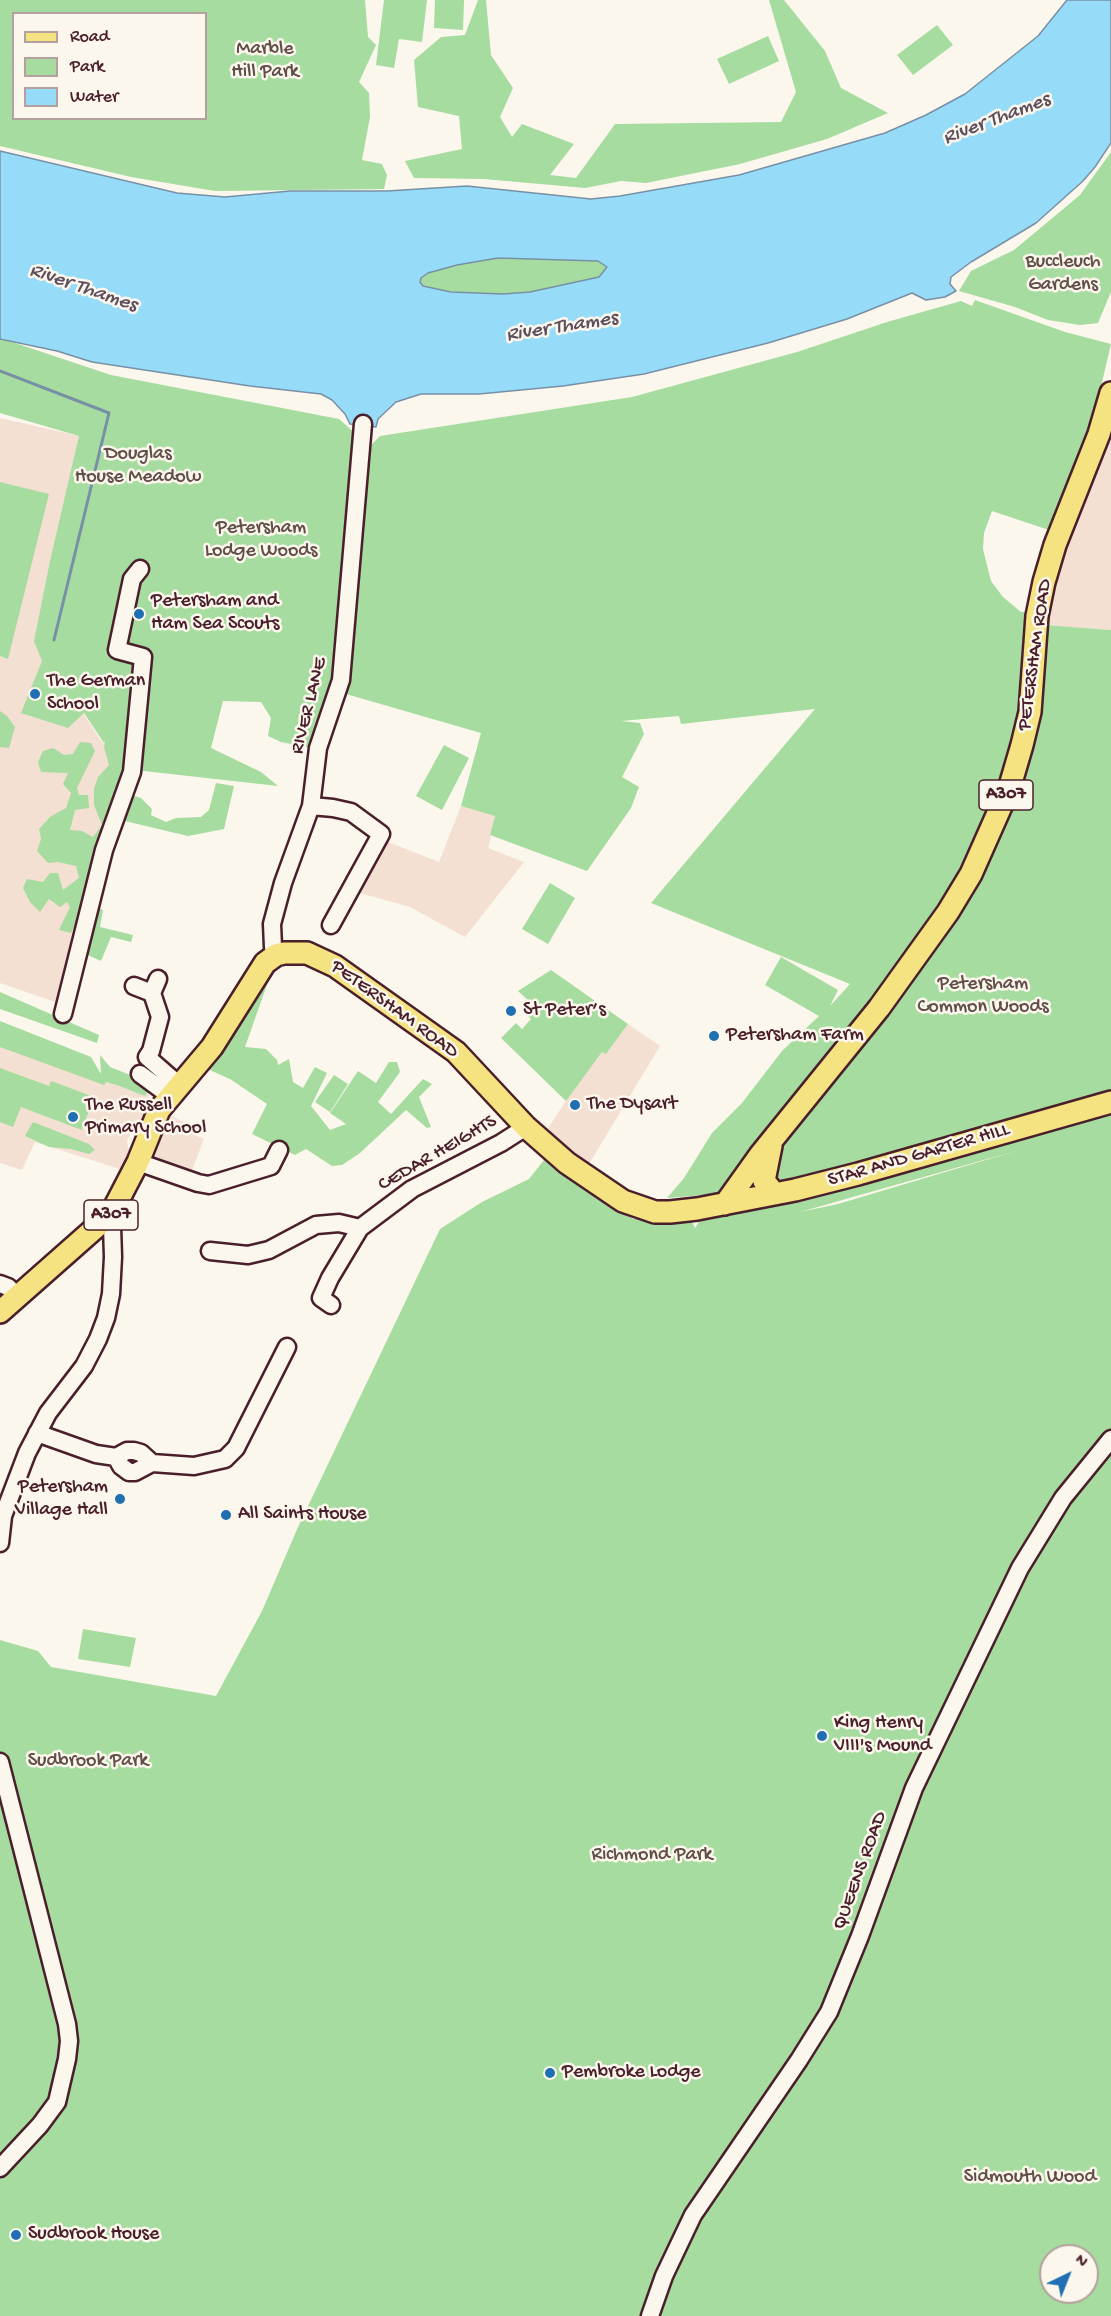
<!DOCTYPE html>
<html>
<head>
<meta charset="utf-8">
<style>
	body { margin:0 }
	#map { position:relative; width:1111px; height:2316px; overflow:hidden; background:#fbf7ec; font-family:"Gochi Hand",sans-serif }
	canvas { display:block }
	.legend { position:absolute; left:12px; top:12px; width:195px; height:108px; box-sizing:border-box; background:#fbf7ec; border:2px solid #b4a19f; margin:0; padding:8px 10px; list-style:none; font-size:18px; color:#4a1f2b }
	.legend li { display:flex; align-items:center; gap:12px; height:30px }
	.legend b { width:30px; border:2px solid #b4a19f }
	.north { position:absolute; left:1039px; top:2244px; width:60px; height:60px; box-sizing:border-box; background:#fbf7ec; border:2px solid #b4a19f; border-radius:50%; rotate:43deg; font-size:16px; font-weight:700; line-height:24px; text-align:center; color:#4a1f2b }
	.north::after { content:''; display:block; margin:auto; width:21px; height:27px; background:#1f6fb2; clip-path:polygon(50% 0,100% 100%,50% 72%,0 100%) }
</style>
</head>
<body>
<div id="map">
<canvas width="1111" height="2316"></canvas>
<ul class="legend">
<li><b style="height:8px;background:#f5e382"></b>Road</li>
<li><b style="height:16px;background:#a6dc9f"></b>Park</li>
<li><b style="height:16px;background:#96dcf8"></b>Water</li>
</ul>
<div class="north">N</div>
</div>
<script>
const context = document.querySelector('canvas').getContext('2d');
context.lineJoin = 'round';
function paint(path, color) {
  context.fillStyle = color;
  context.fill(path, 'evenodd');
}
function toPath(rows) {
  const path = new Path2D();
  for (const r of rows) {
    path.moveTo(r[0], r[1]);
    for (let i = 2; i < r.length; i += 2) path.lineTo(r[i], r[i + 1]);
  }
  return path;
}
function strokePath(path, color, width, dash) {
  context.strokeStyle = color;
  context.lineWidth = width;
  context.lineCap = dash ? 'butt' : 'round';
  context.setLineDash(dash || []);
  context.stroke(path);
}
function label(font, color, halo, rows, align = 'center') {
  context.font = font + ' "Gochi Hand",sans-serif';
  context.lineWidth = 5;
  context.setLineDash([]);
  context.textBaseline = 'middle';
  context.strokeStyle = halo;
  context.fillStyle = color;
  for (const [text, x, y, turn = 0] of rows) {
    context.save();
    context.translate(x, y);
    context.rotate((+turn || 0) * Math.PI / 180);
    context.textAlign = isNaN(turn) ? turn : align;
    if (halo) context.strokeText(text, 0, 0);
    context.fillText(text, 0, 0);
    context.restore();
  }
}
paint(toPath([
	[0,418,79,436,40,648,100,739,129,775,58,1003,0,983],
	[1111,419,1111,630,1045,625,1051,588],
	[461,806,496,816,488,848,524,862,465,937,410,907,356,892,383,840,439,862],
	[628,1024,660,1046,589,1164,545,1133,571,1093,602,1052,606,1054],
	[0,1046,144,1089,148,1092,151,1103,141,1134,131,1134,127,1140,128,1148,133,1151,123,1170,35,1142,22,1170,0,1163],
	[165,1113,199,1129,197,1136,204,1139,191,1173,146,1157]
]), '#f3e0d2');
paint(toPath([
	[0,0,365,0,368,37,376,45,359,82,369,93,370,117,362,160,382,164,387,175,384,189,215,191,131,177,0,146],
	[14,14,206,14,206,118,14,118],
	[384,0,427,0,422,42,399,39,394,68,376,65],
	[435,0,464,0,463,30,434,28],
	[478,0,486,0,491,55,513,88,500,117,512,137,522,124,574,144,550,175,576,178,615,124,781,122,796,92,769,0,784,0,825,51,841,88,888,113,827,139,740,164,646,183,621,181,585,188,484,179,414,178,405,161,462,149,459,116,418,107,414,60,441,37,465,35],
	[937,25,953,45,913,75,897,55],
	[768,36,779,61,729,84,717,59],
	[1111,152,1111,292,1098,323,1080,325,1048,320,1015,307,959,291,971,271,1014,250,1080,195],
	[498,258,598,261,607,267,599,277,530,292,503,294,451,292,423,286,420,282,421,278,428,273,457,265],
	[975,300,1065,332,1111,344,1092,425,1052,531,992,511,984,533,983,549,991,581,1003,597,1021,612,1028,612,1025,638,1025,663,1045,667,1045,625,1111,630,1111,1090,1100,1097,767,1190,667,1198,684,1178,712,1133,742,1103,782,1051,819,1016,765,985,781,957,838,990,830,1006,850,984,651,903,815,709,681,724,679,716,621,721,640,723,644,734,622,777,639,787,631,808,587,871,490,835,495,816,461,806,481,733,346,694,348,682,333,687,311,748,281,742,268,736,271,718,261,702,223,701,211,748,261,772,278,786,144,771,132,772,131,795,141,798,152,809,151,815,166,822,176,818,201,817,209,810,216,783,234,786,224,829,188,836,112,818,87,903,103,910,100,927,133,935,131,942,111,937,101,961,88,955,75,925,71,933,59,930,70,907,67,902,60,907,49,899,40,912,30,902,23,888,27,879,43,882,50,873,58,873,63,890,79,878,76,866,58,862,48,863,37,851,41,839,39,829,50,817,66,808,71,793,63,784,68,773,41,772,38,762,43,751,53,748,64,755,73,754,80,742,91,743,95,751,77,788,79,795,88,795,89,808,75,810,70,830,82,831,93,837,102,825,94,805,94,789,98,777,109,765,104,747,105,740,104,743,84,713,68,728,21,713,42,661,34,641,50,561,79,436,0,413,0,338,111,375,339,419,367,444,370,449,372,444,380,436,632,397,797,352,887,322,961,301,972,306],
	[0,482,49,494,8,659,0,656],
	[0,711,7,716,15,727,9,748,0,747],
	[444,745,469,758,442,810,416,796],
	[550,883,575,898,548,944,522,929],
	[282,962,269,979,245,1047,266,1049,277,1060,278,1065,289,1059,293,1082,303,1088,315,1067,327,1073,311,1106,330,1130,346,1124,330,1113,358,1071,376,1083,389,1062,397,1062,400,1072,378,1102,391,1114,423,1079,432,1084,419,1097,431,1127,427,1128,406,1110,360,1153,342,1165,332,1166,306,1149,295,1155,252,1134,267,1104,230,1079,203,1067,267,969],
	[551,970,628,1024,606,1054,602,1052,566,1101,501,1038,516,1023,522,1029,531,1019,525,1013,533,1005,518,991],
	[0,992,99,1035,97,1043,0,1009],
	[0,1021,91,1057,101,1074,100,1055,110,1067,143,1080,150,1088,145,1096,117,1085,106,1082,104,1085,0,1047],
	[0,1068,49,1086,51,1081,94,1097,82,1130,21,1107,13,1127,0,1122],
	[334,1075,348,1084,330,1112,315,1102],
	[1111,1107,1111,2316,0,2316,0,1640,38,1651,51,1667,216,1696,262,1611,298,1527,440,1229,482,1202,529,1179,544,1160,633,1219,690,1218,695,1228,703,1216],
	[1019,1150,838,1204,800,1212],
	[1051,2256,1087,2256,1087,2292,1051,2292],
	[33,1122,89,1144,95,1150,89,1154,71,1149,49,1147,25,1136],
	[83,1629,136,1638,130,1667,78,1659]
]), '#a6dc9f');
const water = toPath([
	[1067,0,1111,0,1111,143,1095,167,1083,181,1036,223,971,262,951,277,950,284,956,291,945,297,926,300,912,293,847,319,768,343,644,374,563,386,479,394,421,394,396,402,378,419,376,427,350,424,345,414,332,400,321,394,250,386,92,362,57,351,0,339,0,151,177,193,225,197,290,191,387,191,467,186,591,199,620,196,739,175,885,133,926,115,965,94,1038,36,1067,0],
	[498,258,598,261,607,267,599,277,530,292,503,294,451,292,423,286,420,282,421,278,428,273,457,265,498,258]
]);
paint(water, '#96dcf8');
strokePath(water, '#7890a6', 1.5);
strokePath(toPath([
	[0,371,109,413,54,640]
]), '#7890a6', 3);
const minor = toPath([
	[311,806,333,808,351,812,381,834,331,925],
	[276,955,273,947,272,924,283,883,311,806,318,748,341,680,363,424],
	[158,979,152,993,160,1017,151,1051,147,1057,179,1085],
	[134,986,152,993],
	[63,1014,104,850,132,772,143,657,117,650,132,579,140,569],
	[140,1074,170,1096],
	[138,1162,198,1183,209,1185,271,1166,279,1150],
	[210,1251,248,1255,269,1250,316,1225,339,1223,360,1228],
	[0,1284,8,1287,17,1296],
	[331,1305,321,1298,330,1278,360,1228,412,1189,501,1143,526,1127],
	[37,1433,96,1454,116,1457,121,1466,129,1472,135,1472,152,1463,194,1466,225,1459,236,1448,287,1347],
	[116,1457,127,1451,134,1451,141,1453,152,1463],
	[0,1543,3,1516,27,1453,48,1413,84,1366,98,1339,106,1318,111,1294,113,1257,112,1226,107,1219],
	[0,1762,67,2024,69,2041,67,2059,57,2102,40,2125,0,2168],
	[650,2316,664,2276,693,2215,799,2060,829,2012,860,1936,914,1788,1020,1568,1063,1498,1111,1439]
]);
const major = toPath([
	[771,1146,764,1181,775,1194],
	[725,1204,760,1155,879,1008,948,912,971,874,1010,786,1022,745,1030,712,1037,616,1044,582,1055,545,1099,434,1111,393],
	[0,1312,111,1214,138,1162,159,1110,212,1047,265,963,276,955,284,953,307,953,335,966,456,1052,526,1127,567,1163,623,1201,655,1212,670,1212,697,1209,795,1190,858,1174,1111,1102]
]);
strokePath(minor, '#4a1f2b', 21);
strokePath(major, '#4a1f2b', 26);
strokePath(minor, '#fbf7ec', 16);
strokePath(major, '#f5e382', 21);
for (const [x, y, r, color] of [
	[139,614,6,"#1f6fb2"],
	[35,694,6,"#1f6fb2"],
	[511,1011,6,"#1f6fb2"],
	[714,1036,6,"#1f6fb2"],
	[575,1105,6,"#1f6fb2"],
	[73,1117,6,"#1f6fb2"],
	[120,1499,6,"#1f6fb2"],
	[226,1515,6,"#1f6fb2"],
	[822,1736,6,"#1f6fb2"],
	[550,2073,6,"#1f6fb2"],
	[16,2235,6,"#1f6fb2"]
]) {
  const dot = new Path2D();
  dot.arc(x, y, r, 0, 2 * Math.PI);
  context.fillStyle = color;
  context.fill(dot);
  strokePath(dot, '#fbf7ec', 2);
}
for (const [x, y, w] of [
	[1006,795,54],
	[111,1215,54]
]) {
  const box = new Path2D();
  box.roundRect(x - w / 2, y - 15, w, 30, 4.5);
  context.fillStyle = '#fbf7ec';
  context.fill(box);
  strokePath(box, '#4a1f2b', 1.5);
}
label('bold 18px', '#4a1f2b', null, [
	["A307",1006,795],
	["A307",111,1215]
]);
label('20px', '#614e48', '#fbf7ec', [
	["Marble",265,50],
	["Hill Park",265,73],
	["Buccleuch",1063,263],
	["Gardens",1063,286],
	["Douglas",138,455],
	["House Meadow",138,478],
	["Petersham",261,529],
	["Lodge Woods",261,552],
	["Petersham",983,985],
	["Common Woods",983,1008],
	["Sudbrook Park",88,1762],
	["Richmond Park",652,1856],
	["Sidmouth Wood",1030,2178]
]);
label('20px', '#4a1f2b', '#fbf7ec', [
	["Petersham and",151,602],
	["Ham Sea Scouts",151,625],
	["The German",47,682],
	["School",47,705],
	["St Peter’s",523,1011],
	["Petersham Farm",726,1036],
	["The Dysart",587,1105],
	["The Russell",85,1106],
	["Primary School",85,1129],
	["Petersham",108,1488,"right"],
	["Village Hall",108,1511,"right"],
	["All Saints House",238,1515],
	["King Henry",834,1724],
	["VIII's Mound",834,1747],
	["Pembroke Lodge",562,2073],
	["Sudbrook House",28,2235]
], 'left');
label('20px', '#4a1f2b', '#fbf7ec', [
	["PETERSHAM ROAD",1036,655,-82],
	["RIVER LANE",310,706,-76],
	["PETERSHAM ROAD",394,1010,36],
	["CEDAR HEIGHTS",438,1154,-30],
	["STAR AND GARTER HILL",919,1156,-16],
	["QUEENS ROAD",861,1871,-70]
]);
label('italic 21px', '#5d4e5e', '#fbf7ec', [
	["River Thames",997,120,-21],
	["River Thames",83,289,19],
	["River Thames",562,328,-9]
]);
</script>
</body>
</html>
